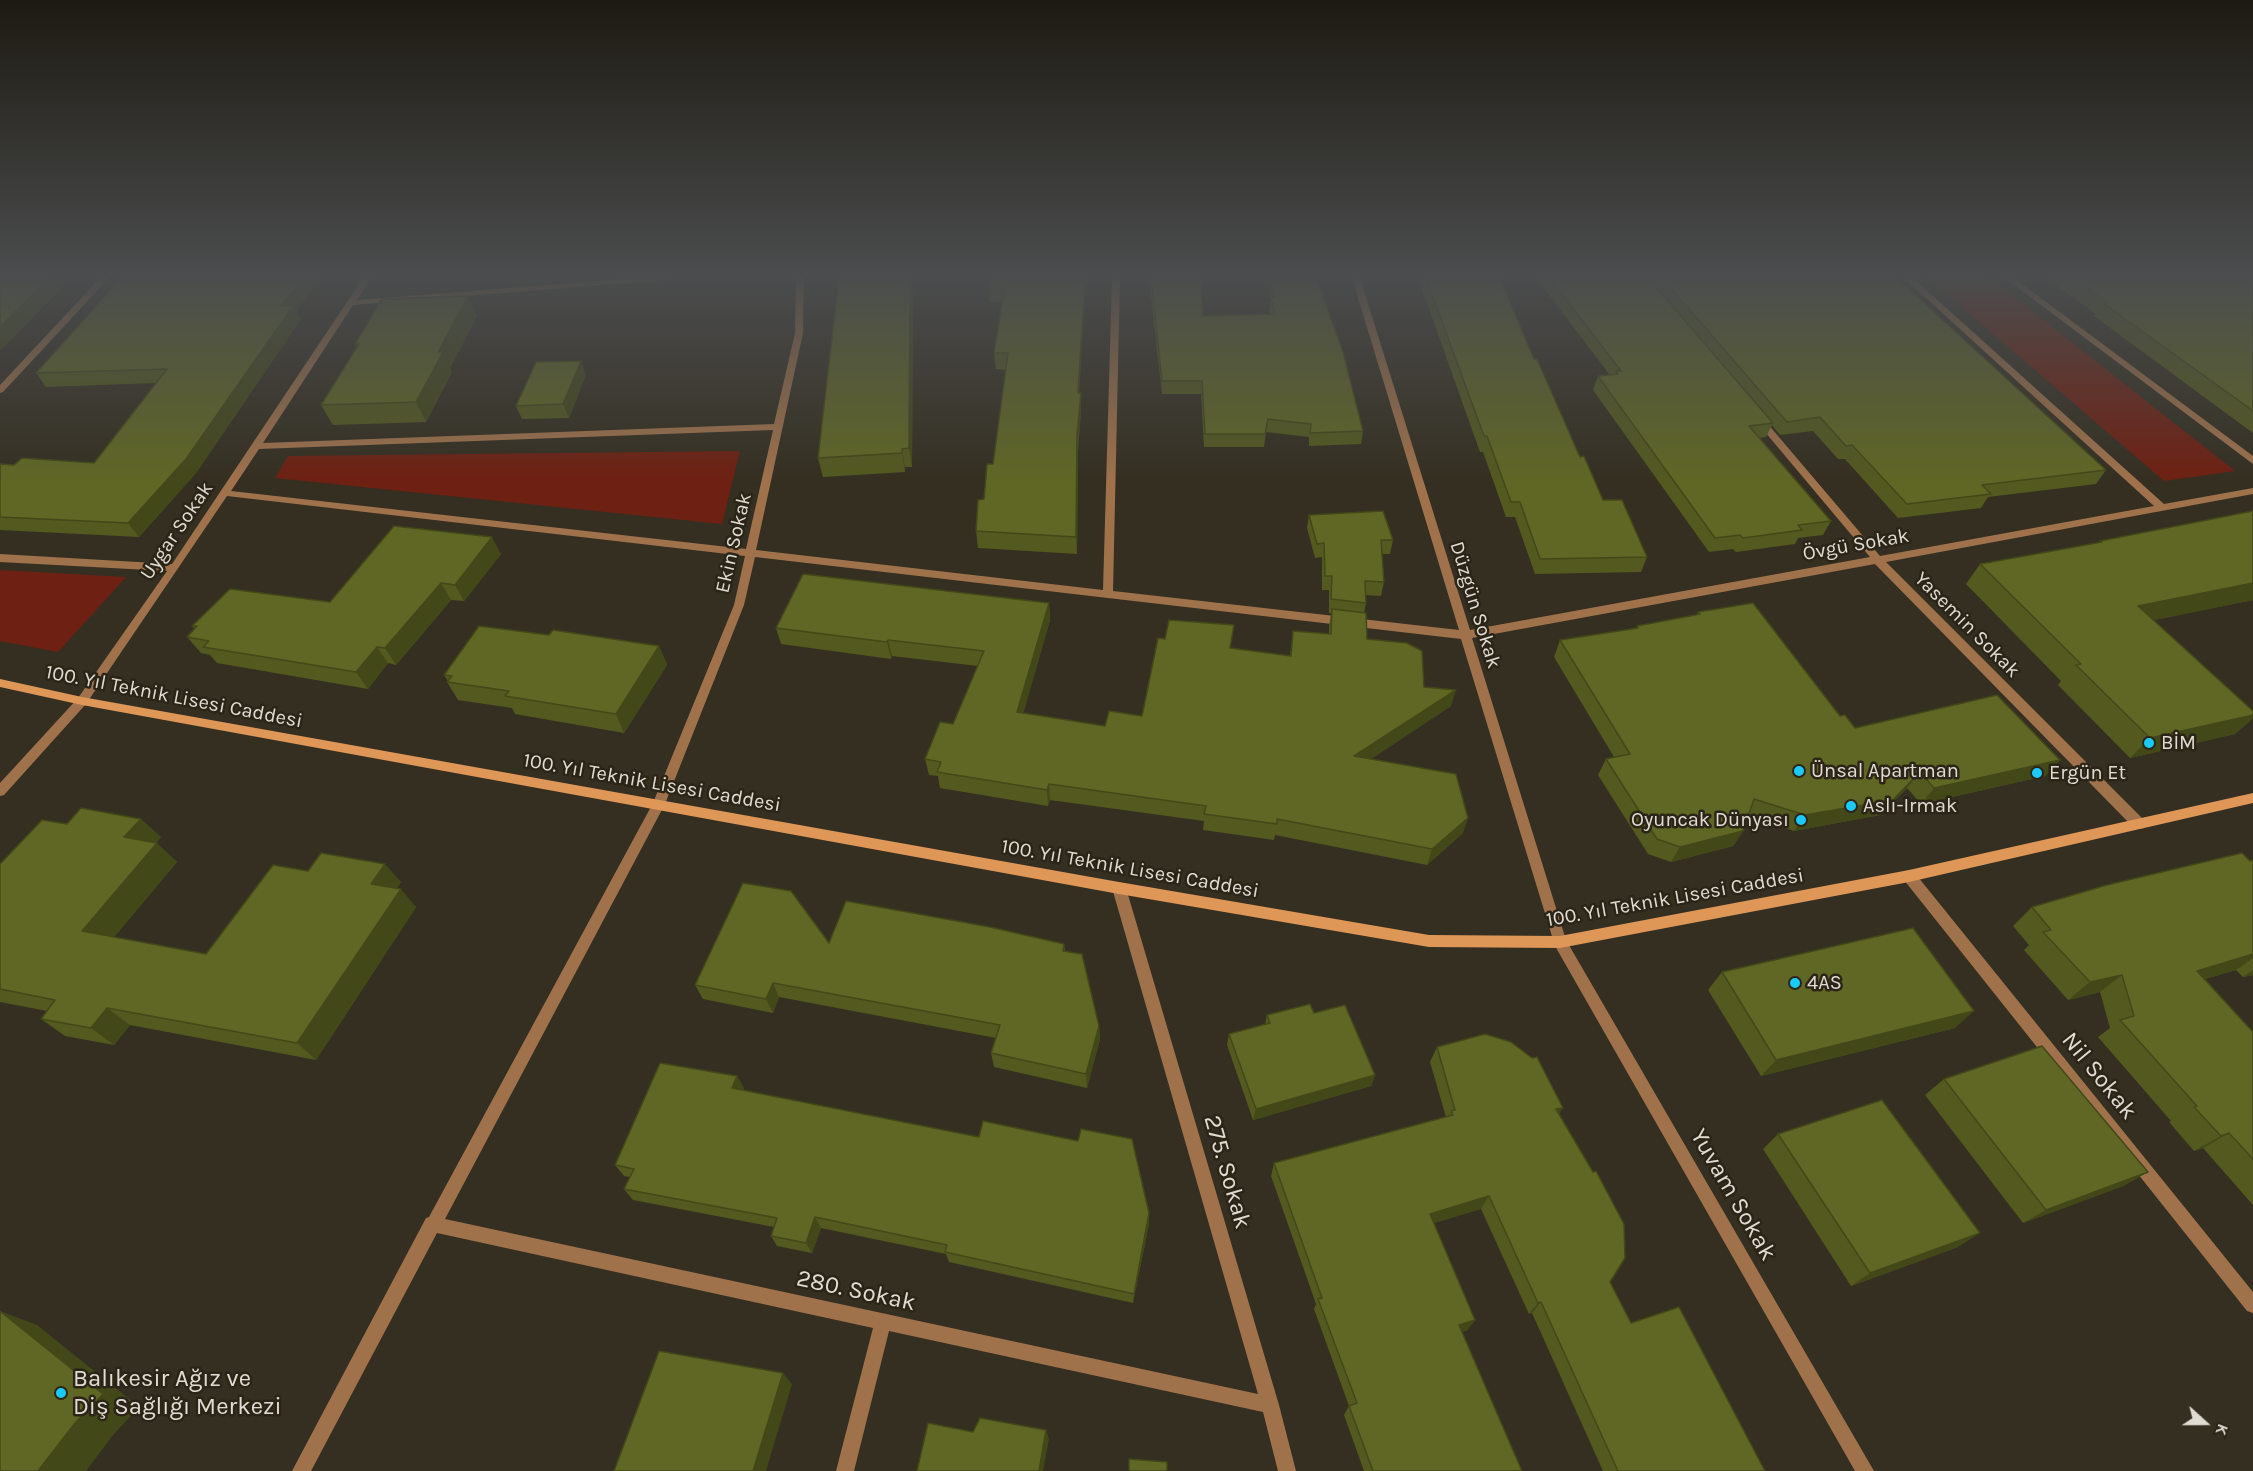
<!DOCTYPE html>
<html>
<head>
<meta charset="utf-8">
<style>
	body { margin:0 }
	#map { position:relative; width:2253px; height:1471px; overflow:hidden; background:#352f21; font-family:Karla,sans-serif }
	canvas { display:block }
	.north { position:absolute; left:2175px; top:1393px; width:60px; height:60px; -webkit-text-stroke:4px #2b2517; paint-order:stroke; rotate:111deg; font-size:16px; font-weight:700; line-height:24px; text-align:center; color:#e0dcd3 }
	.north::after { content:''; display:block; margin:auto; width:21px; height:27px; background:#e0dcd3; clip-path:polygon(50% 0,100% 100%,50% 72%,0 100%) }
</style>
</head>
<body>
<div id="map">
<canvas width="2253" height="1471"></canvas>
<div class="north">K</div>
</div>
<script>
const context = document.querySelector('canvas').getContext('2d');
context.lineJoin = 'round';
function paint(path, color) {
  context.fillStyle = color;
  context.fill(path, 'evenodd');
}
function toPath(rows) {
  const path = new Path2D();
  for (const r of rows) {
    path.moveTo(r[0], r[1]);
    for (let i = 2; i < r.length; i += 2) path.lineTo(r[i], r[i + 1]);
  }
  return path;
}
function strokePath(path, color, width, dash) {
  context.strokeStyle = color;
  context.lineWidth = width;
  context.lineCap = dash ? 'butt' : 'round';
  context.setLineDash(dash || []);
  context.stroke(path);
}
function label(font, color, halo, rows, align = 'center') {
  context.font = font + ' Karla,sans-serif';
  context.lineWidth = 5;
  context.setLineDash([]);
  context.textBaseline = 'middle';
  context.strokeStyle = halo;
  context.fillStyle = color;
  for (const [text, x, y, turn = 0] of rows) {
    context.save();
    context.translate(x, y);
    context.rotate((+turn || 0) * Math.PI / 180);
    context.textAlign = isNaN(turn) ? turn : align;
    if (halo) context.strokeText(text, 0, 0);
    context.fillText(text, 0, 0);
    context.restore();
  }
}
paint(toPath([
	[1928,278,1990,278,2235,471,2164,481],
	[740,451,722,524,275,478,288,456],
	[0,570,126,577,58,652,0,641]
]), '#6e2012');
paint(toPath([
	[100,278,109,278,3,392,0,393,0,385,100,278],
	[363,278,371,278,357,300,635,278,671,278,667,280,353,305,263,443,774,424,795,333,796,278,804,278,803,333,756,550,1103,590,1112,278,1120,278,1113,591,1459,630,1352,278,1360,278,1470,630,1870,557,1755,420,1755,416,1758,415,1761,416,1880,556,2154,506,1904,278,1913,278,2164,504,2253,488,2253,494,1886,562,2144,820,2145,824,2144,828,2139,829,2134,828,1875,564,1472,638,1566,940,1874,1471,1855,1471,1555,946,1461,639,755,557,744,605,665,804,445,1219,1258,1394,1112,888,1114,884,1119,882,1124,884,1126,888,1279,1405,1296,1471,1278,1471,1263,1412,889,1331,854,1471,836,1471,873,1328,437,1233,311,1471,292,1471,426,1218,429,1217,653,803,734,605,745,556,227,496,86,704,4,795,0,796,0,783,78,698,167,571,0,562,0,554,172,564,363,278],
	[773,430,746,549,231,491,259,449,773,430],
	[2005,278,2014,278,2253,456,2253,464,2005,278],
	[1909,870,1914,872,2253,1292,2253,1313,2247,1311,1904,880,1902,876,1904,872,1909,870]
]), '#a0724c');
paint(toPath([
	[0,679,82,697,1119,882,1429,935,1560,936,1909,870,2253,793,2253,803,1909,882,1560,948,1429,947,1119,894,82,705,0,687,0,679]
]), '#df9758');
paint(toPath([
	[121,278,322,278,296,311,301,319,196,473,139,537,0,530,0,464,14,465,94,463,156,383,46,387,36,373],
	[839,278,913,278,912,467,905,467,905,472,823,477,818,458],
	[1086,278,1079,393,1081,393,1081,410,1078,451,1077,554,978,548,976,531,984,499,993,464,1006,370,996,369,994,353,1003,302,990,302,989,285],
	[1149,278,1201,278,1203,316,1270,314,1269,310,1271,299,1269,295,1271,282,1363,431,1361,444,1309,446,1309,437,1266,432,1264,447,1204,447,1201,394,1162,394],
	[1418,278,1500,278,1534,359,1580,457,1603,500,1647,557,1641,572,1535,574,1515,517,1506,517,1483,452,1480,452],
	[1536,278,1897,278,2106,470,2096,484,1988,497,1981,508,1898,518,1845,459,1838,459,1813,431,1780,435,1772,425,1766,437,1759,438,1831,521,1823,535,1798,538,1795,544,1736,552,1733,549,1709,552,1593,390,1598,376,1610,375],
	[2046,278,2253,278,2253,433,2094,316,2096,314],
	[477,316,450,368,452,372,426,422,333,425,321,405,357,348,355,344],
	[586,375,569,418,522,419,516,406],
	[2253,511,2253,600,2153,620,2253,711,2253,718,2235,734,2130,758,2058,685,2061,681,1966,584,1980,564,2098,543,2100,541],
	[1309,515,1393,540,1390,554,1382,554,1384,582,1381,596,1365,595,1366,603,1364,613,1367,639,1424,687,1451,706,1371,759,1463,833,1427,865,1275,835,1274,840,1203,830,1204,821,1050,800,1048,806,940,788,938,776,929,775,925,759,953,724,978,666,892,656,891,659,781,644,776,628,1049,603,1050,620,1023,713,1105,726,1142,716,1231,648,1290,656,1293,631,1329,634,1329,626,1331,613,1329,613,1329,590,1322,590,1322,557,1315,558,1307,528],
	[501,554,464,601,451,600,396,665,388,663,368,689,217,663,210,655,201,653,187,637,195,629,192,626,330,602],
	[1698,612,1855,728,2060,760,2045,776,1921,804,1907,788,1880,815,1794,831,1748,816,1743,831,1733,846,1671,862,1648,854,1598,775,1606,759,1614,757,1554,657,1560,640,1636,628,1637,626,1697,615],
	[549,635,659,646,667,665,624,733,515,714,512,708,458,700,447,682,448,681,444,675],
	[67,824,161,837,156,843,177,862,114,937,206,954,308,871,401,882,397,888,416,907,316,1060,130,1025,114,1045,65,1036,41,1019,47,1011,0,1002,0,864],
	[2253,860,2253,975,2243,977,2236,970,2205,979,2253,1032,2253,1205,2203,1148,2194,1151,2169,1122,2171,1121,2098,1037,2110,1028,2100,992,2068,1000,2024,950,2029,945,2013,926,2032,907],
	[829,943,1064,944,1065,951,1099,1026,1100,1039,1087,1088,994,1067,991,1053,996,1038,779,997,773,1013,703,999,695,985],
	[1722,972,1955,1028,1761,1076,1708,990],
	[1314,1013,1375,1075,1371,1086,1253,1120,1227,1045,1229,1034,1265,1025,1267,1015],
	[1437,1047,1559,1114,1610,1282,1631,1323,1765,1471,1603,1471,1532,1313,1529,1314,1481,1209,1434,1223,1475,1320,1467,1330,1462,1332,1522,1471,1364,1471,1344,1415,1349,1406,1314,1309,1316,1304,1271,1176,1274,1163,1446,1117,1430,1062],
	[1944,1079,2148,1172,2123,1186,2023,1223,1925,1095],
	[744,1088,743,1090,1149,1213,1149,1224,1133,1303,949,1262,946,1254,821,1228,812,1253,777,1246,771,1236,774,1227,633,1200,624,1189,630,1177,624,1176,615,1165],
	[1778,1134,1958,1247,1851,1286,1763,1149]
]), '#53591f');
paint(toPath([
	[49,278,53,278,61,289,0,351,0,327],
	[304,278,322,278,296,311,301,319,196,473,139,537,128,523,281,306],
	[910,278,913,278,912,467,909,448],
	[1085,278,1086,278,1078,410,1078,393],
	[468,296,477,316,450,368,452,372,426,422,416,402,438,352],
	[581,361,586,375,569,418,563,404],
	[1081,393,1081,410,1078,451,1077,554,1076,537,1077,434],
	[902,449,905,467,905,472,902,453],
	[492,537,501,554,464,601,455,585],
	[441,583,451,600,396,665,385,648],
	[2253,583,2253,600,2121,627,2138,606],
	[1049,603,1050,620,1019,729,1017,712],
	[888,640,892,656,891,659,887,642],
	[659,646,667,665,624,733,616,714],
	[377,647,388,663,368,689,356,672],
	[1456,690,1451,706,1351,772,1354,756],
	[2253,715,2253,718,2235,734,2130,758,2150,738],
	[2060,760,2045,776,1921,804,1934,788],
	[1920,772,1907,788,1880,815,1794,831,1805,815],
	[1049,784,1050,800,1048,806,1047,790],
	[1468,818,1463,833,1427,865,1432,849],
	[141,819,161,837,144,856,124,837],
	[1743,831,1733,846,1671,862,1680,847],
	[157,843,177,862,104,949,82,931],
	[385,864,401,882,387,903,371,884],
	[401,889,416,907,316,1060,297,1043],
	[2253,954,2253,958,2236,970,2173,988,2197,971],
	[2253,970,2253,975,2243,977],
	[2122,975,2100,992,2068,1000,2090,982],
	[773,983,779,997,773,1013,766,999],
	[107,1008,130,1025,114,1045,91,1028],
	[1974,1011,1955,1028,1761,1076,1776,1060],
	[1099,1026,1100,1039,1087,1088,1086,1074],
	[1375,1075,1371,1086,1253,1120,1256,1109],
	[737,1076,744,1088,739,1100,732,1088],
	[1563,1108,1554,1121,1556,1109],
	[2229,1133,2203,1148,2194,1151,2221,1136],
	[2148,1172,2123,1186,2023,1223,2046,1210],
	[1489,1196,1481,1209,1424,1226,1430,1214],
	[1149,1213,1149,1224,1133,1303,1134,1294],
	[815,1217,821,1228,812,1253,806,1243],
	[1980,1233,1958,1247,1851,1286,1870,1273],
	[1541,1302,1532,1313,1529,1314,1538,1303],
	[0,1311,37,1325,139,1407,113,1435,86,1471,38,1471],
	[1475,1320,1467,1330,1451,1335,1459,1325],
	[783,1373,792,1384,766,1471,753,1471],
	[1046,1430,1049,1439,1043,1471,1039,1471]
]), '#434819');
const building = toPath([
	[0,278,49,278,0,327,0,278],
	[121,278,304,278,281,306,293,306,186,459,128,523,0,517,0,464,14,465,22,458,94,463,167,369,36,373,121,278],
	[839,278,910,278,909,448,902,449,902,453,818,458,839,278],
	[990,278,1085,278,1078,393,1081,393,1077,434,1076,537,976,531,978,500,984,499,987,464,993,464,1008,353,994,353,1005,285,989,285,990,278],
	[1151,278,1201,278,1203,316,1275,314,1271,298,1275,297,1271,282,1317,280,1343,352,1363,431,1310,433,1311,424,1268,419,1265,434,1205,434,1202,381,1162,381,1151,278],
	[1426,278,1500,278,1534,359,1537,359,1580,457,1584,456,1603,500,1622,500,1647,557,1540,559,1520,502,1511,502,1487,436,1484,436,1426,278],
	[1550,278,1648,278,1773,423,1749,426,1831,521,1798,525,1802,530,1743,538,1740,535,1715,538,1598,376,1618,374,1616,371,1621,371,1550,278],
	[1662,278,1897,278,2106,470,1982,485,1991,494,1907,504,1852,445,1846,446,1820,417,1787,422,1662,278],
	[2073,278,2253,278,2253,411,2103,303,2108,302,2073,278],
	[468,296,438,352,443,352,416,402,321,405,359,344,355,344,382,299,468,296],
	[581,361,563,404,516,406,536,362,581,361],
	[1383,511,1393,540,1381,540,1384,582,1365,581,1366,603,1331,599,1332,576,1325,576,1324,543,1317,544,1309,515,1383,511],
	[2253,511,2253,583,2138,606,2253,711,2253,715,2150,738,2076,665,2081,664,1980,564,2102,542,2100,541,2253,511],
	[394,526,492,537,455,585,441,583,385,648,377,647,356,672,203,647,209,641,187,637,197,626,192,626,230,589,330,602,394,526],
	[803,574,1049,603,1017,712,1105,726,1109,711,1142,716,1158,638,1165,639,1169,620,1234,625,1230,648,1291,656,1293,631,1331,634,1332,609,1366,613,1367,639,1407,643,1422,651,1424,687,1456,690,1354,756,1456,774,1468,818,1432,849,1277,819,1277,824,1204,814,1206,806,1049,784,1047,790,937,772,941,762,925,759,940,722,953,724,984,651,888,640,887,642,776,628,803,574],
	[1753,603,1840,716,1845,715,1855,728,1997,695,2060,760,1934,788,1920,772,1893,800,1805,815,1754,799,1743,831,1680,847,1657,839,1606,759,1630,754,1560,640,1638,628,1637,626,1700,614,1698,612,1753,603],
	[479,626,549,635,553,630,659,646,616,714,505,696,509,691,447,682,452,676,444,675,479,626],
	[81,808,141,819,124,837,157,843,82,931,206,954,273,865,308,871,321,853,385,864,371,884,401,889,297,1043,107,1008,91,1028,41,1019,55,1000,0,989,0,864,42,820,67,824,81,808],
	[2242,853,2250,861,2253,860,2253,954,2197,971,2253,1032,2253,1159,2229,1133,2221,1136,2194,1107,2197,1106,2120,1020,2134,1016,2122,975,2090,982,2043,932,2051,930,2032,907,2107,885,2242,853],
	[743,883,791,891,829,943,846,901,990,927,1064,944,1063,951,1082,954,1099,1026,1086,1074,991,1053,1000,1025,773,983,766,999,695,985,743,883],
	[1913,928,1974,1011,1776,1060,1722,972,1913,928],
	[1310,1004,1314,1013,1345,1005,1375,1075,1256,1109,1229,1034,1270,1023,1267,1015,1310,1004],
	[1485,1034,1511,1042,1532,1058,1537,1057,1563,1108,1556,1109,1593,1172,1596,1171,1624,1224,1625,1258,1610,1282,1631,1323,1679,1307,1765,1471,1618,1471,1541,1302,1538,1303,1489,1196,1430,1214,1475,1320,1459,1325,1522,1471,1373,1471,1349,1406,1357,1403,1318,1299,1322,1298,1274,1163,1453,1115,1451,1111,1455,1110,1437,1047,1485,1034],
	[2042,1046,2148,1172,2046,1210,1944,1079,2042,1046],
	[660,1063,737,1076,732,1088,979,1137,983,1121,1078,1141,1081,1129,1132,1139,1149,1213,1134,1294,945,1252,947,1245,815,1217,806,1243,771,1236,777,1218,624,1189,634,1169,615,1165,660,1063],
	[1882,1100,1980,1233,1870,1273,1778,1134,1882,1100],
	[0,1311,103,1394,75,1423,38,1471,0,1471,0,1311],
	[659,1351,783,1373,753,1471,614,1471,659,1351],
	[980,1418,1046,1430,1039,1471,917,1471,928,1423,973,1432,980,1418],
	[1129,1459,1167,1462,1167,1471,1129,1471,1129,1459]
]);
paint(building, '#606724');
strokePath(building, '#434819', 1.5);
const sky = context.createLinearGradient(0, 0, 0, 484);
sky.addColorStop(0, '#1d1a12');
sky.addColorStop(0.57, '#4b4d4e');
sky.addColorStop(1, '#4b4d4e00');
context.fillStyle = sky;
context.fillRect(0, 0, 2253, 484);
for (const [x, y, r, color] of [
	[2149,743,6,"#1bcafc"],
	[1799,771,6,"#1bcafc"],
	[2037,773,6,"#1bcafc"],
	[1851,806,6,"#1bcafc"],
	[1801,820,6,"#1bcafc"],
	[1795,983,6,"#1bcafc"],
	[61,1393,6,"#1bcafc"]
]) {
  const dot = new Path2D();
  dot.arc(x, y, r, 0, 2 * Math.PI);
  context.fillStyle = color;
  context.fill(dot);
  strokePath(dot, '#2b2517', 2);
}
label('20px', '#e0dcd3', '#2b2517', [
	["Uygar Sokak",177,531,-56],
	["Ekin Sokak",734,543,-77],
	["Övgü Sokak",1856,545,-10],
	["Düzgün Sokak",1475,605,73],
	["Yasemin Sokak",1967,625,45],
	["100. Yıl Teknik Lisesi Caddesi",174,697,11],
	["100. Yıl Teknik Lisesi Caddesi",652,783,10],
	["100. Yıl Teknik Lisesi Caddesi",1130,869,10],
	["100. Yıl Teknik Lisesi Caddesi",1675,898,-10]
]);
label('20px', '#e0dcd3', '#2b2517', [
	["BİM",2161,743],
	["Ünsal Apartman",1811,771],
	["Ergün Et",2049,773],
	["Aslı-Irmak",1863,806],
	["Oyuncak Dünyası",1789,820,"right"],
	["4AS",1807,983]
], 'left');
label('24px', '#e0dcd3', '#2b2517', [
	["Nil Sokak",2099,1076,51],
	["275. Sokak",1227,1172,74],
	["Yuvam Sokak",1733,1195,60],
	["280. Sokak",856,1291,12]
]);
label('24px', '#e0dcd3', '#2b2517', [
	["Balıkesir Ağız ve",73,1379],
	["Diş Sağlığı Merkezi",73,1407]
], 'left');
</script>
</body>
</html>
